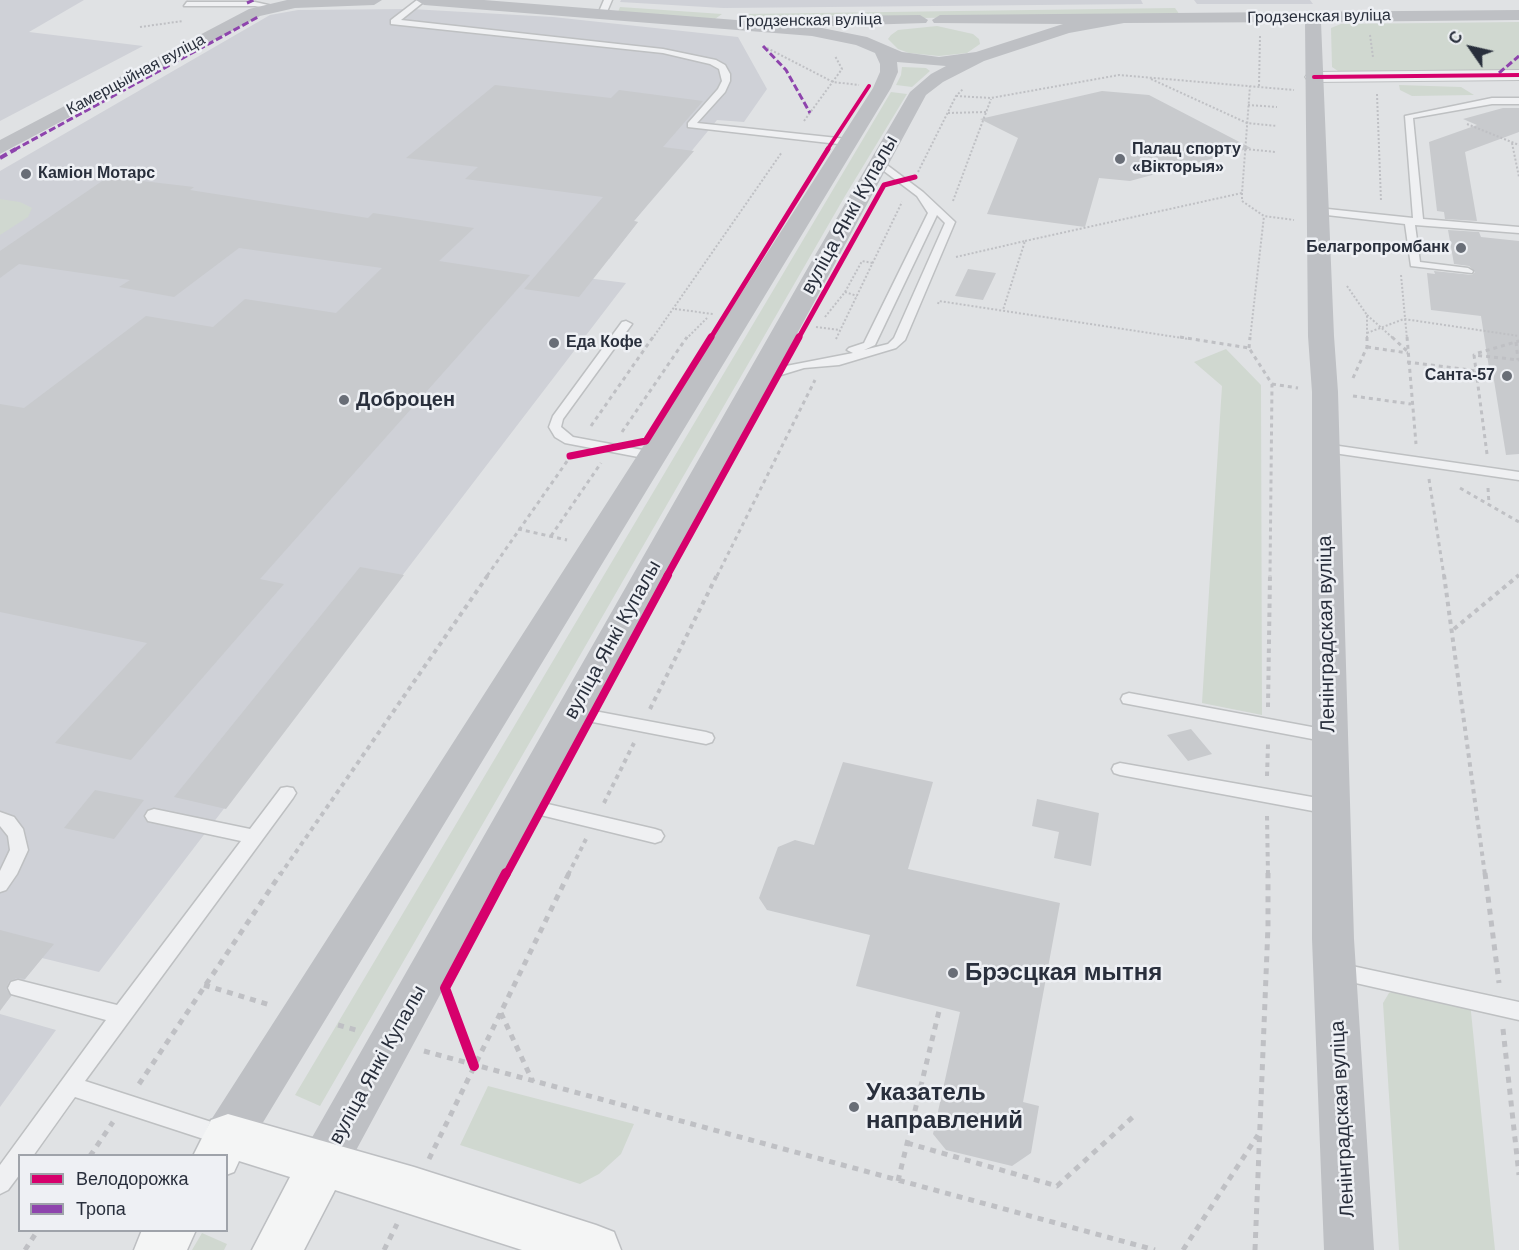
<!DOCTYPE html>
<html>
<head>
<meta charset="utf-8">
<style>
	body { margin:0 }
	#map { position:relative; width:1519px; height:1250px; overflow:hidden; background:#e0e2e4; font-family:Arial,sans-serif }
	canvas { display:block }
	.legend { position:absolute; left:18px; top:1154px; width:210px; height:78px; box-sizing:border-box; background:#eef0f4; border:2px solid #9fa3aa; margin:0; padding:8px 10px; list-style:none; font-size:18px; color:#292f3c }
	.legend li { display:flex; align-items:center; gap:12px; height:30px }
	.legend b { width:30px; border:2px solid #9fa3aa }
	.north { position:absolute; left:1441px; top:18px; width:60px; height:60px; -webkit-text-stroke:4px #eef0f4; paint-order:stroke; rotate:304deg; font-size:16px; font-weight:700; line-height:24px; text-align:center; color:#292f3c }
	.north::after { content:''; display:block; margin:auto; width:21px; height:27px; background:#292f3c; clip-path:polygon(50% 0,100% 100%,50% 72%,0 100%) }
</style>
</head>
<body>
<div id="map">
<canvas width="1519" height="1250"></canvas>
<ul class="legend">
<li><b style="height:8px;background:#d6006c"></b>Велодорожка</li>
<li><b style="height:8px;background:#8e44ad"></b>Тропа</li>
</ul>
<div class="north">С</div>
</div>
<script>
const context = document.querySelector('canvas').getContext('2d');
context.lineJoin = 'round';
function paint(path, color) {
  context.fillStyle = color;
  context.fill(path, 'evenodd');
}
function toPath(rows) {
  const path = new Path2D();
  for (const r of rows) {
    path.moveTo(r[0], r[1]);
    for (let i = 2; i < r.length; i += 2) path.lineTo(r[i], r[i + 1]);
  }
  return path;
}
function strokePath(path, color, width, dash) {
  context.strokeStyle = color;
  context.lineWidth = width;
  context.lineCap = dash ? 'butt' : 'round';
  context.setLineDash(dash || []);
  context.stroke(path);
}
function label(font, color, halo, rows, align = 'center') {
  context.font = font + ' Arial,sans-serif';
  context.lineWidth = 5;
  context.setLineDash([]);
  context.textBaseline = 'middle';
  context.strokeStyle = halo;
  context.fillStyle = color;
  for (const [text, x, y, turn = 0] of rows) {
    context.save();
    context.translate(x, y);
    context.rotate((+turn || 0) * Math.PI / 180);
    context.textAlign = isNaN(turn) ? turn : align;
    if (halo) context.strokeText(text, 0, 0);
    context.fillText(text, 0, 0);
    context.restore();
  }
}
paint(toPath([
	[0,0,84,0,29,32,143,46,0,121],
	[621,0,1141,0,1143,4,723,8,620,2],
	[1194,0,1310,0,1313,4,1197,4],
	[411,9,553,17,738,37,767,89,744,122,717,120,634,221,638,222,609,259,602,258,587,278,626,283,99,972,42,958,0,1010,0,171,270,15,298,10],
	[0,1014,56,1030,0,1107]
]), '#cfd1d7');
paint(toPath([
	[620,7,722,14,715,19,618,12],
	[1175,8,1180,15,743,20,743,14],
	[1519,22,1519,72,1350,74,1338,71,1332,67,1331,28,1341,24],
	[937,26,973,34,979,39,980,44,967,53,939,56,909,53,898,49,888,39,891,35,898,30],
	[902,67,926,68,930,71,912,87,896,85,901,75],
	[1399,85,1461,87,1474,95,1412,96,1400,90],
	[891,92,907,94,845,196,320,1106,295,1095],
	[0,199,20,202,32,208,28,217,0,235],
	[1226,349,1261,385,1262,715,1202,703,1222,386,1194,362],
	[1404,989,1470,1002,1495,1250,1399,1250,1383,1003,1389,993],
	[488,1086,634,1124,621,1154,599,1174,580,1184,460,1145],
	[202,1233,227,1244,224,1250,192,1250]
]), '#d0d8d0');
paint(toPath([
	[495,85,611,98,619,90,703,101,663,147,694,151,634,221,638,222,579,297,524,289,603,197,465,179,478,167,406,158],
	[1102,91,1149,95,1251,148,1130,181,1099,178,1085,227,987,214,1018,138,980,119],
	[1503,108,1519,108,1519,132,1465,152,1477,221,1445,219,1444,212,1437,211,1429,142,1477,125,1463,119],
	[108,177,194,187,190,190,368,218,373,213,474,228,439,261,530,275,260,579,284,584,131,760,55,743,147,643,0,612,0,404,24,408,146,316,213,327,245,299,336,313,382,268,239,248,174,297,119,287,130,280,19,264,0,278,0,251],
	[1448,230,1479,232,1481,237,1519,241,1519,454,1506,455,1492,368,1489,368,1481,316,1431,310,1427,273,1435,274,1434,271,1472,275,1475,272,1469,266,1454,264],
	[968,269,996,273,983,300,955,296],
	[360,567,404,575,226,809,174,797],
	[1191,729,1212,754,1188,761,1167,735],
	[843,762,933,782,908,869,1060,903,1023,1102,1039,1106,1031,1153,1012,1166,946,1150,933,1134,960,1012,856,986,870,935,767,910,759,898,778,847,795,840,814,845],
	[95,790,144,800,114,839,64,828],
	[1037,799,1099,813,1091,866,1054,858,1059,832,1032,826],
	[0,930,54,944,25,979,17,978,9,981,6,989,11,996,0,1011]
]), '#c8cacd');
const service = toPath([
	[417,0,426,0,401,20,663,49,716,60,725,65,730,74,730,81,725,92,697,123,847,139,851,142,847,145,688,127,688,123,718,89,722,81,719,69,710,64,663,53,391,24,391,20,417,0],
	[604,0,612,0,606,14,602,16,598,14,604,0],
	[187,2,255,2,277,7,273,9,255,6,184,6,187,2],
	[1492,98,1519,98,1519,104,1492,104,1413,118,1423,219,1519,227,1519,233,1415,225,1420,262,1468,268,1473,271,1472,273,1411,266,1405,224,1318,214,1313,211,1318,208,1413,218,1405,116,1492,98],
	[881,157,884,158,887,165,923,192,955,222,905,340,896,348,839,365,804,368,781,375,759,373,757,370,763,366,781,367,853,353,847,350,849,348,864,343,928,213,917,196,880,168,876,160,881,157],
	[937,215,945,223,894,338,888,344,864,350,875,345,937,215],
	[626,321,632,324,563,419,561,427,573,437,659,453,660,456,659,459,654,460,565,443,555,437,549,427,553,416,622,322,626,321],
	[1325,444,1519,472,1519,480,1320,451,1319,448,1325,444],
	[1129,693,1328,730,1334,732,1336,736,1334,740,1328,742,1123,703,1121,699,1123,695,1129,693],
	[573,707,706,732,712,734,714,738,712,742,706,744,567,717,565,713,567,709,573,707],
	[1120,763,1329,800,1335,802,1338,807,1335,812,1329,814,1120,775,1114,773,1112,769,1114,765,1120,763],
	[287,787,293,788,296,793,293,798,85,1081,233,1129,236,1136,233,1143,225,1146,75,1097,33,1156,20,1156,20,1174,8,1190,0,1194,0,1165,106,1020,11,994,8,988,11,982,18,980,117,1005,241,841,148,821,145,816,148,811,154,809,250,829,281,788,287,787],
	[522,798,655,829,661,831,664,836,661,841,655,843,516,809,513,804,516,799,522,798],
	[0,812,14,817,23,829,28,850,17,874,6,890,0,892,0,871,10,850,8,836,0,826,0,812],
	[1338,963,1519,1002,1519,1020,1338,979,1331,977,1328,971,1331,965,1338,963]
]);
const minor = toPath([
	[1519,70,1519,80,1314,82,1308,81,1305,77,1308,73,1314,72,1519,70]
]);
const primary = toPath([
	[228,1114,414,1167,596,1225,614,1232,621,1250,522,1250,335,1190,304,1250,252,1250,290,1177,239,1161,234,1172,226,1175,226,1156,193,1156,211,1120,228,1114],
	[142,1230,196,1230,187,1250,134,1250,142,1230]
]);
strokePath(service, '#bec0c2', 3);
strokePath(minor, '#bec0c2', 2);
strokePath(primary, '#bdbfc2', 3);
strokePath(toPath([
	[140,27,183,21],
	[1370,35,1373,57],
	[767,48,833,82,859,85],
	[1151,79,1247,123,1277,126],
	[1259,86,1260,36],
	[1377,94,1381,201],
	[956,96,991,98,1119,75,1294,90],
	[1248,105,1277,107],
	[948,113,986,112],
	[804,121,842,69,835,56],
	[1467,124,1519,145],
	[1512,143,1519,177],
	[1245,149,1276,152],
	[918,172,956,96,963,89],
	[1242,193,1242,201,1264,216,1294,220],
	[953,201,991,99],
	[1025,241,1242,193,1250,86],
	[956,257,1025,241,1003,310],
	[1401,275,1407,339],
	[1347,286,1367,315,1367,339],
	[845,292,862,261,873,263],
	[938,304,939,301,1189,339],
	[675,309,713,314],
	[1367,315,1394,339],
	[825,317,845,292,857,296],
	[816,327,840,330],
	[1367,333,1404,319,1519,336],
	[652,339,782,152],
	[686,339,707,318],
	[836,339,902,202],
	[1250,339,1264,216]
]), '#bfc0c4', 2, [2, 2]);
strokePath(toPath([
	[1180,337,1249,348,1272,384,1270,576],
	[1392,337,1408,352],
	[1407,337,1416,444],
	[1516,342,1518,360],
	[1367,347,1408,353],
	[1249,348,1250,337],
	[1478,353,1519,341],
	[1407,362,1493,373],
	[1353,378,1367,347,1367,337],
	[1272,384,1298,388],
	[1353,396,1411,404],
	[591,426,653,337],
	[622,432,687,337],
	[1487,454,1474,355,1519,360],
	[1429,479,1444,576],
	[1460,488,1519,522],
	[1488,488,1489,504],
	[518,529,567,540],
	[551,536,601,463],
	[487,576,570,457],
	[717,576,815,380]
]), '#bfc0c4', 3, [4, 4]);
strokePath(toPath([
	[1444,575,1485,875],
	[1454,629,1519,575],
	[1268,707,1270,575],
	[650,709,717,575],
	[1267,776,1268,744],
	[604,803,634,743],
	[1267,816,1268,875],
	[280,875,488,575],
	[568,875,586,839]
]), '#bfc0c4', 4, [4.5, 4.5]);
strokePath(toPath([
	[1485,873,1499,983],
	[204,985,270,1005],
	[501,1013,533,1082],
	[338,1025,356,1030],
	[1503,1029,1519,1175],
	[424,1051,1155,1250],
	[139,1084,281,873],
	[907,1143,1057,1186,1135,1115],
	[90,1156,113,1122],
	[429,1159,569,873],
	[898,1181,940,1007],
	[25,1250,38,1230],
	[384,1250,397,1224],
	[1183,1250,1258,1135],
	[1255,1250,1268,926,1268,873]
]), '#bfc0c4', 5, [6, 6]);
paint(service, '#eff0f2');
paint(minor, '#eff0f2');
paint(toPath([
	[287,0,382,0,374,5,295,8,260,16,0,154,0,140,249,9,287,0],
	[416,0,484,0,812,26,867,37,902,52,939,57,976,52,1063,24,934,23,932,20,940,15,1519,10,1519,20,1321,22,1334,336,1338,392,1354,939,1374,1250,1324,1250,1312,939,1312,392,1308,336,1305,22,1124,23,1069,33,984,61,943,82,926,95,340,1180,323,1187,306,1180,299,1164,306,1148,810,264,910,92,931,74,946,66,897,62,898,72,891,88,245,1152,228,1158,211,1152,204,1136,211,1120,873,88,880,72,880,64,875,53,856,45,812,36,424,5,416,0],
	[920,15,928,20,926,23,829,26,821,21,829,16,920,15]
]), '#bec0c4');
paint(primary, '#f4f5f5');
strokePath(toPath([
	[247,3,254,0],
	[763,46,786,70,810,113],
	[1499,73,1519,56],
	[14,150,258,17]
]), '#8e44ad', 3, [7, 3]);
strokePath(toPath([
	[0,158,16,149]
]), '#8e44ad', 4, [8, 4]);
strokePath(toPath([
	[1314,77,1519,75],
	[827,150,869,86]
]), '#d6006c', 4);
strokePath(toPath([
	[710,339,828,149],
	[798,339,884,185,915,177]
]), '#d6006c', 5);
strokePath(toPath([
	[570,456,646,441,711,337],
	[667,576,799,337]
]), '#d6006c', 7);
strokePath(toPath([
	[506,875,668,575]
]), '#d6006c', 8);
strokePath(toPath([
	[474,1066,445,988,506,873]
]), '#d6006c', 10);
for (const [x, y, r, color] of [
	[1120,159,6,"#696e77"],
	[26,174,6,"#696e77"],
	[1461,248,6,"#696e77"],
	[554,343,6,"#696e77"],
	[1507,376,6,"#696e77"],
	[344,400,6,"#696e77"],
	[953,973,6,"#696e77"],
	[854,1107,6,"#696e77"]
]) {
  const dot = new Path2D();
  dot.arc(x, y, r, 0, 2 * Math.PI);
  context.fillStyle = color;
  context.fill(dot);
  strokePath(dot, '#eef0f4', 2);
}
label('16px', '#292f3c', '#eef0f4', [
	["Гродзенская вуліца",1319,17,-1],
	["Гродзенская вуліца",810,21,-1],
	["Камерцыйная вуліца",136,75,-28]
]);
label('bold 16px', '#292f3c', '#eef0f4', [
	["Палац спорту",1132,150],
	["«Вікторыя»",1132,168],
	["Каміон Мотарс",38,174],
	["Белагропромбанк",1449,248,"right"],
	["Еда Кофе",566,343],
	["Санта-57",1495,376,"right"]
], 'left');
label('20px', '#292f3c', '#eef0f4', [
	["вуліца Янкі Купалы",850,215,-61],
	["Ленінградская вуліца",1327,634,-91],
	["вуліца Янкі Купалы",613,640,-61],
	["вуліца Янкі Купалы",378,1065,-61],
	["Ленінградская вуліца",1343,1119,-93]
]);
label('bold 20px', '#292f3c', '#eef0f4', [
	["Доброцен",356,400]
], 'left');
label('bold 24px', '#292f3c', '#eef0f4', [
	["Брэсцкая мытня",965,973],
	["Указатель",866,1093],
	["направлений",866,1121]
], 'left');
</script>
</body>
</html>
